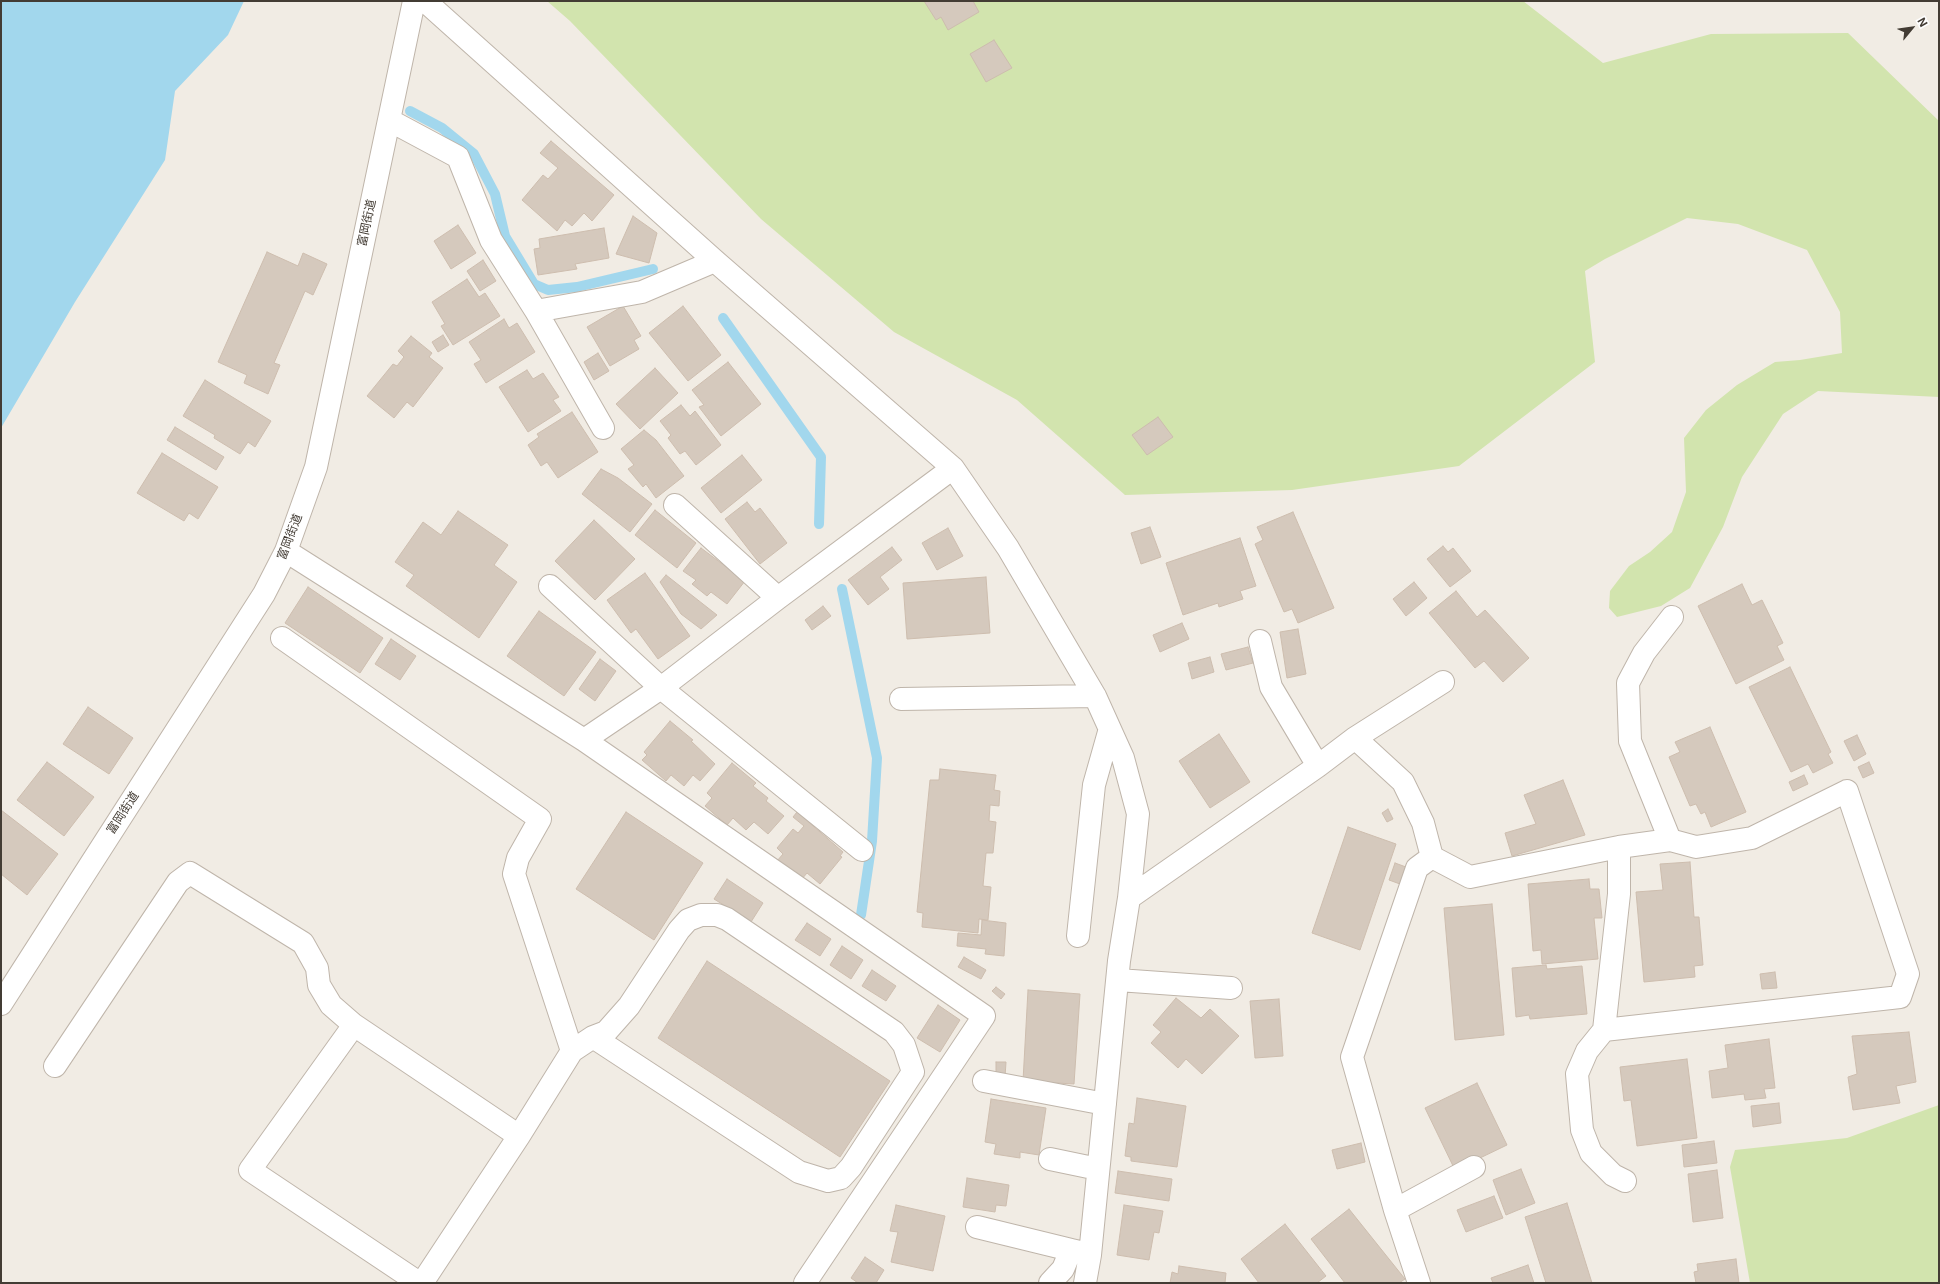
<!DOCTYPE html>
<html>
<head>
<meta charset="utf-8">
<style>
	body { margin:0 }
	#map { position:relative; width:1940px; height:1284px; overflow:hidden; background:#f1ece4; font-family:Inter,sans-serif }
	canvas { display:block }
	.frame { position:absolute; inset:0; border:2px solid #433c34; pointer-events:none }
	.north { position:absolute; left:1892px; top:8px; width:40px; height:40px; -webkit-text-stroke:3px #fff; paint-order:stroke; rotate:61deg; font-size:11px; font-weight:700; line-height:16px; text-align:center; color:#433c34 }
	.north::after { content:''; display:block; margin:auto; width:14px; height:18px; background:#433c34; clip-path:polygon(50% 0,100% 100%,50% 72%,0 100%) }
</style>
</head>
<body>
<div id="map">
<canvas width="1940" height="1284"></canvas>
<div class="frame"></div>
<div class="north">N</div>
</div>
<script>
const context = document.querySelector('canvas').getContext('2d');
context.lineJoin = 'round';
function paint(path, color) {
  context.fillStyle = color;
  context.fill(path, 'evenodd');
}
function toPath(rows) {
  const path = new Path2D();
  for (const r of rows) {
    path.moveTo(r[0], r[1]);
    for (let i = 2; i < r.length; i += 2) path.lineTo(r[i], r[i + 1]);
  }
  return path;
}
function strokePath(path, color, width, dash) {
  context.strokeStyle = color;
  context.lineWidth = width;
  context.lineCap = dash ? 'butt' : 'round';
  context.setLineDash(dash || []);
  context.stroke(path);
}
function label(font, color, halo, rows, align = 'center') {
  context.font = font + ' Inter,"Noto Sans JP",sans-serif';
  context.lineWidth = 4;
  context.setLineDash([]);
  context.textBaseline = 'middle';
  context.strokeStyle = halo;
  context.fillStyle = color;
  for (const [text, x, y, turn = 0] of rows) {
    context.save();
    context.translate(x, y);
    context.rotate((+turn || 0) * Math.PI / 180);
    context.textAlign = isNaN(turn) ? turn : align;
    if (halo) context.strokeText(text, 0, 0);
    context.fillText(text, 0, 0);
    context.restore();
  }
}
paint(toPath([
	[547,1,1523,1,1603,63,1711,34,1848,33,1939,121,1939,397,1818,391,1783,414,1742,477,1723,527,1690,588,1661,606,1617,617,1609,608,1610,591,1629,566,1650,552,1672,532,1686,492,1684,438,1706,410,1737,385,1775,362,1800,360,1842,353,1840,312,1807,250,1738,224,1687,218,1605,259,1585,271,1595,362,1459,466,1292,490,1125,495,1017,400,894,332,761,219,570,21],
	[1939,1105,1939,1283,1750,1283,1730,1167,1735,1150,1847,1138]
]), '#d2e4ae');
paint(toPath([
	[1,1,244,1,228,35,175,91,165,160,75,302,1,428]
]), '#a2d7ed');
strokePath(toPath([
	[410,111,442,128,474,154,495,194,505,236,534,284,548,290,577,287,653,269],
	[723,318,821,457,819,524],
	[842,589,877,758,872,841,861,915]
]), '#a2d7ed', 10);
const building = toPath([
	[924,1,973,1,979,12,948,30,941,17,936,20,924,1],
	[994,40,1012,68,986,82,970,54,994,40],
	[551,141,614,195,592,221,584,213,572,226,565,220,557,231,522,200,543,175,548,179,558,168,540,153,551,141],
	[633,216,657,233,649,263,616,254,633,216],
	[458,225,476,253,451,269,434,241,458,225],
	[604,228,609,258,575,264,577,269,538,275,534,249,540,248,539,239,604,228],
	[267,252,298,266,303,253,327,264,313,295,305,291,274,363,280,365,268,394,244,383,247,375,218,362,267,252],
	[483,260,496,281,480,291,467,271,483,260],
	[467,279,479,297,485,293,500,316,453,345,441,326,445,324,432,302,467,279],
	[623,306,641,336,634,340,639,349,610,366,587,327,623,306],
	[683,306,721,355,688,381,649,333,683,306],
	[504,319,509,328,517,323,535,352,486,383,474,364,481,360,469,342,504,319],
	[443,335,449,345,438,352,432,342,443,335],
	[411,336,432,353,429,357,443,368,413,407,407,402,394,418,367,396,393,364,397,366,404,357,398,351,411,336],
	[598,353,609,371,594,380,584,362,598,353],
	[728,362,761,404,721,436,699,407,704,405,692,390,728,362],
	[655,368,678,393,640,429,616,404,655,368],
	[527,370,533,379,543,373,559,397,553,400,561,411,528,432,499,387,527,370],
	[205,380,271,421,255,447,248,442,240,454,214,438,215,435,183,416,205,380],
	[681,405,690,416,695,411,721,445,696,465,685,451,680,454,668,438,671,435,660,421,681,405],
	[572,412,598,452,558,478,547,462,541,466,528,445,539,437,537,434,572,412],
	[1158,417,1173,437,1147,455,1132,435,1158,417],
	[175,427,224,457,216,470,167,440,175,427],
	[644,430,656,440,684,476,656,498,646,484,643,487,628,469,634,465,621,449,644,430],
	[162,453,218,487,198,519,189,513,184,521,137,493,162,453],
	[742,455,762,480,721,513,701,488,742,455],
	[601,469,618,478,652,504,630,532,582,494,601,469],
	[747,502,755,512,760,508,787,543,760,564,725,519,747,502],
	[655,510,696,543,677,568,635,535,655,510],
	[458,511,508,545,494,565,517,582,479,638,406,586,414,575,395,562,423,522,441,535,458,511],
	[1293,512,1334,608,1298,623,1292,609,1284,612,1255,544,1263,540,1257,527,1293,512],
	[594,520,635,559,595,600,555,561,594,520],
	[1150,527,1161,557,1141,564,1131,533,1150,527],
	[948,528,963,556,937,570,922,543,948,528],
	[1240,538,1256,586,1240,591,1243,599,1219,607,1218,603,1183,615,1166,563,1240,538],
	[1443,546,1448,552,1453,548,1471,571,1450,587,1427,559,1443,546],
	[892,547,902,560,880,577,889,589,868,605,848,580,892,547],
	[701,548,745,581,727,604,711,592,707,596,692,584,696,580,683,571,701,548],
	[645,573,690,636,658,659,636,629,631,633,607,600,645,573],
	[666,575,717,615,701,629,681,614,660,582,666,575],
	[986,577,990,633,907,639,903,583,986,577],
	[1414,582,1427,598,1406,616,1393,599,1414,582],
	[1742,584,1752,605,1762,600,1783,643,1777,646,1784,660,1736,684,1698,606,1742,584],
	[308,587,383,638,360,673,285,623,308,587],
	[1456,591,1477,617,1485,610,1529,658,1503,682,1484,661,1475,668,1429,613,1456,591],
	[823,606,831,616,812,630,805,620,823,606],
	[539,611,596,652,564,696,507,656,539,611],
	[1182,623,1189,639,1160,652,1153,635,1182,623],
	[1298,629,1306,674,1287,678,1280,632,1298,629],
	[391,639,416,656,400,680,375,664,391,639],
	[1248,647,1253,663,1226,670,1221,654,1248,647],
	[1210,657,1214,672,1192,679,1188,663,1210,657],
	[600,659,616,671,595,701,579,689,600,659],
	[1790,667,1831,752,1828,754,1833,763,1813,773,1808,764,1791,772,1749,687,1790,667],
	[88,707,133,738,109,774,63,744,88,707],
	[670,721,693,740,691,741,715,764,700,781,693,775,684,786,671,775,666,781,642,760,647,755,644,752,670,721],
	[1710,727,1746,812,1711,827,1705,812,1701,814,1696,804,1690,806,1669,757,1680,752,1675,742,1710,727],
	[1219,734,1250,782,1210,808,1179,761,1219,734],
	[1857,735,1866,754,1854,761,1844,741,1857,735],
	[47,762,94,797,64,836,17,800,47,762],
	[1869,762,1874,773,1863,778,1858,767,1869,762],
	[732,763,756,783,753,786,768,798,766,801,784,816,768,834,754,822,746,830,733,818,727,825,705,806,712,798,707,793,732,763],
	[940,769,996,775,994,790,1000,791,999,806,990,805,989,821,996,822,993,853,986,853,983,886,991,887,988,920,979,919,978,933,922,927,923,913,917,912,930,780,939,780,940,769],
	[1804,775,1808,784,1793,791,1789,782,1804,775],
	[1563,780,1585,835,1512,856,1505,833,1536,824,1524,795,1563,780],
	[1388,809,1393,819,1387,822,1382,813,1388,809],
	[1,810,58,854,27,895,1,874,1,810],
	[626,812,703,863,654,940,576,889,626,812],
	[797,812,843,852,840,856,842,857,820,884,807,873,801,880,777,861,783,854,777,848,793,829,798,833,804,826,793,817,797,812],
	[1348,827,1396,844,1360,950,1312,933,1348,827],
	[1690,862,1694,917,1699,917,1703,965,1694,966,1695,977,1644,982,1636,892,1663,890,1660,864,1690,862],
	[1395,863,1406,867,1400,884,1389,880,1395,863],
	[727,879,763,903,751,922,714,899,727,879],
	[1589,879,1590,889,1599,889,1602,918,1594,918,1598,959,1542,964,1541,950,1533,951,1528,884,1589,879],
	[1492,904,1504,1035,1455,1040,1444,908,1492,904],
	[982,920,1006,923,1004,956,985,954,986,949,957,946,958,933,981,935,982,920],
	[807,923,831,939,820,956,795,940,807,923],
	[842,946,863,960,851,979,830,965,842,946],
	[964,957,986,970,981,979,958,967,964,957],
	[707,961,890,1081,840,1157,658,1038,707,961],
	[1546,965,1547,969,1582,966,1587,1014,1530,1019,1529,1015,1516,1017,1512,968,1546,965],
	[872,970,896,986,886,1001,862,986,872,970],
	[1775,972,1777,988,1762,989,1760,974,1775,972],
	[996,987,1005,994,1001,999,992,991,996,987],
	[1028,990,1080,994,1074,1084,1023,1081,1028,990],
	[1176,998,1201,1018,1210,1009,1239,1036,1202,1074,1186,1059,1178,1068,1151,1043,1161,1032,1153,1025,1176,998],
	[1279,999,1283,1056,1255,1058,1250,1001,1279,999],
	[938,1005,960,1020,940,1052,917,1038,938,1005],
	[1909,1032,1916,1082,1896,1086,1900,1103,1853,1110,1848,1077,1857,1074,1852,1036,1909,1032],
	[1769,1039,1775,1088,1764,1089,1766,1098,1745,1100,1744,1094,1712,1098,1709,1071,1728,1068,1725,1045,1769,1039],
	[1687,1059,1697,1138,1637,1146,1631,1100,1624,1101,1620,1067,1687,1059],
	[996,1062,1006,1062,1005,1077,996,1077,996,1062],
	[1477,1083,1507,1145,1455,1170,1425,1108,1477,1083],
	[1137,1098,1186,1106,1177,1167,1131,1161,1131,1157,1125,1156,1129,1123,1134,1124,1137,1098],
	[991,1099,1046,1108,1039,1155,1020,1152,1020,1158,994,1154,996,1144,985,1142,991,1099],
	[1779,1103,1781,1123,1753,1127,1751,1106,1779,1103],
	[1714,1141,1717,1163,1684,1167,1682,1145,1714,1141],
	[1361,1143,1365,1162,1337,1169,1332,1150,1361,1143],
	[1521,1169,1535,1203,1506,1215,1493,1180,1521,1169],
	[1717,1170,1723,1218,1693,1222,1688,1174,1717,1170],
	[1118,1171,1172,1179,1169,1201,1115,1193,1118,1171],
	[967,1178,1009,1185,1006,1206,996,1205,995,1212,963,1207,967,1178],
	[1494,1196,1503,1218,1466,1232,1457,1210,1494,1196],
	[1567,1203,1592,1283,1546,1283,1525,1217,1567,1203],
	[896,1205,945,1216,933,1271,891,1262,898,1232,890,1231,896,1205],
	[1124,1205,1163,1211,1159,1233,1154,1232,1149,1260,1117,1255,1124,1205],
	[1349,1209,1405,1279,1399,1283,1345,1283,1311,1239,1349,1209],
	[1285,1224,1326,1276,1317,1283,1259,1283,1241,1259,1285,1224],
	[865,1257,884,1270,876,1283,858,1283,851,1278,865,1257],
	[1736,1259,1739,1283,1696,1283,1694,1272,1698,1271,1697,1264,1736,1259],
	[1528,1265,1534,1283,1493,1283,1491,1278,1528,1265],
	[1179,1266,1226,1273,1225,1283,1170,1283,1172,1272,1178,1274,1179,1266]
]);
paint(building, '#d5c9bd');
strokePath(building, '#cdbdae', 1);
const minor = toPath([
	[425,1,715,261,953,468,1008,548,1095,696,1123,758,1138,814,1129,898,1119,961,1090,1255,1085,1283],
	[389,120,458,157,491,240,536,311,642,292,715,261],
	[536,311,603,428],
	[675,505,778,598],
	[286,551,584,740,661,688,778,598,953,468],
	[550,586,661,688,862,850],
	[282,638,540,819,518,858,514,874,572,1051],
	[1260,641,1271,687,1318,766,1355,738],
	[901,699,1095,696],
	[584,740,984,1016,805,1283],
	[1619,847,1619,894,1604,1030,1587,1051,1577,1074,1582,1130,1591,1153,1613,1175,1625,1181],
	[1432,857,1470,877,1619,847,1670,840,1630,741,1628,683,1644,653,1672,617],
	[1129,898,1318,766],
	[1078,936,1094,785,1109,732],
	[1118,980,1231,988],
	[1,1004,264,594,286,551,316,467,414,1],
	[354,1025,250,1170,419,1283],
	[1604,1030,1900,997,1908,974,1847,791,1752,838,1696,847,1670,840],
	[55,1066,178,882,190,873,303,943,317,968,319,985,331,1005,354,1025,519,1136],
	[984,1081,1105,1104],
	[1050,1159,1098,1169],
	[1395,1210,1352,1057,1417,868,1432,857,1423,823,1403,782,1355,738,1443,682],
	[977,1227,1071,1250],
	[422,1283,519,1136,572,1051,593,1037,606,1032,629,1006,679,930,688,920,701,915,717,915,727,919,894,1032,904,1045,913,1072,851,1167,841,1178,828,1181,799,1172,593,1037],
	[1050,1283,1063,1269,1071,1250,1084,1253],
	[1419,1283,1395,1210,1474,1167]
]);
strokePath(minor, '#bfb5aa', 24);
strokePath(minor, '#fff', 22);
label('12px', '#433c34', '#fff', [
	["富岡街道",367,223,-78],
	["富岡街道",290,537,-69],
	["富岡街道",123,813,-57]
]);
</script>
</body>
</html>
